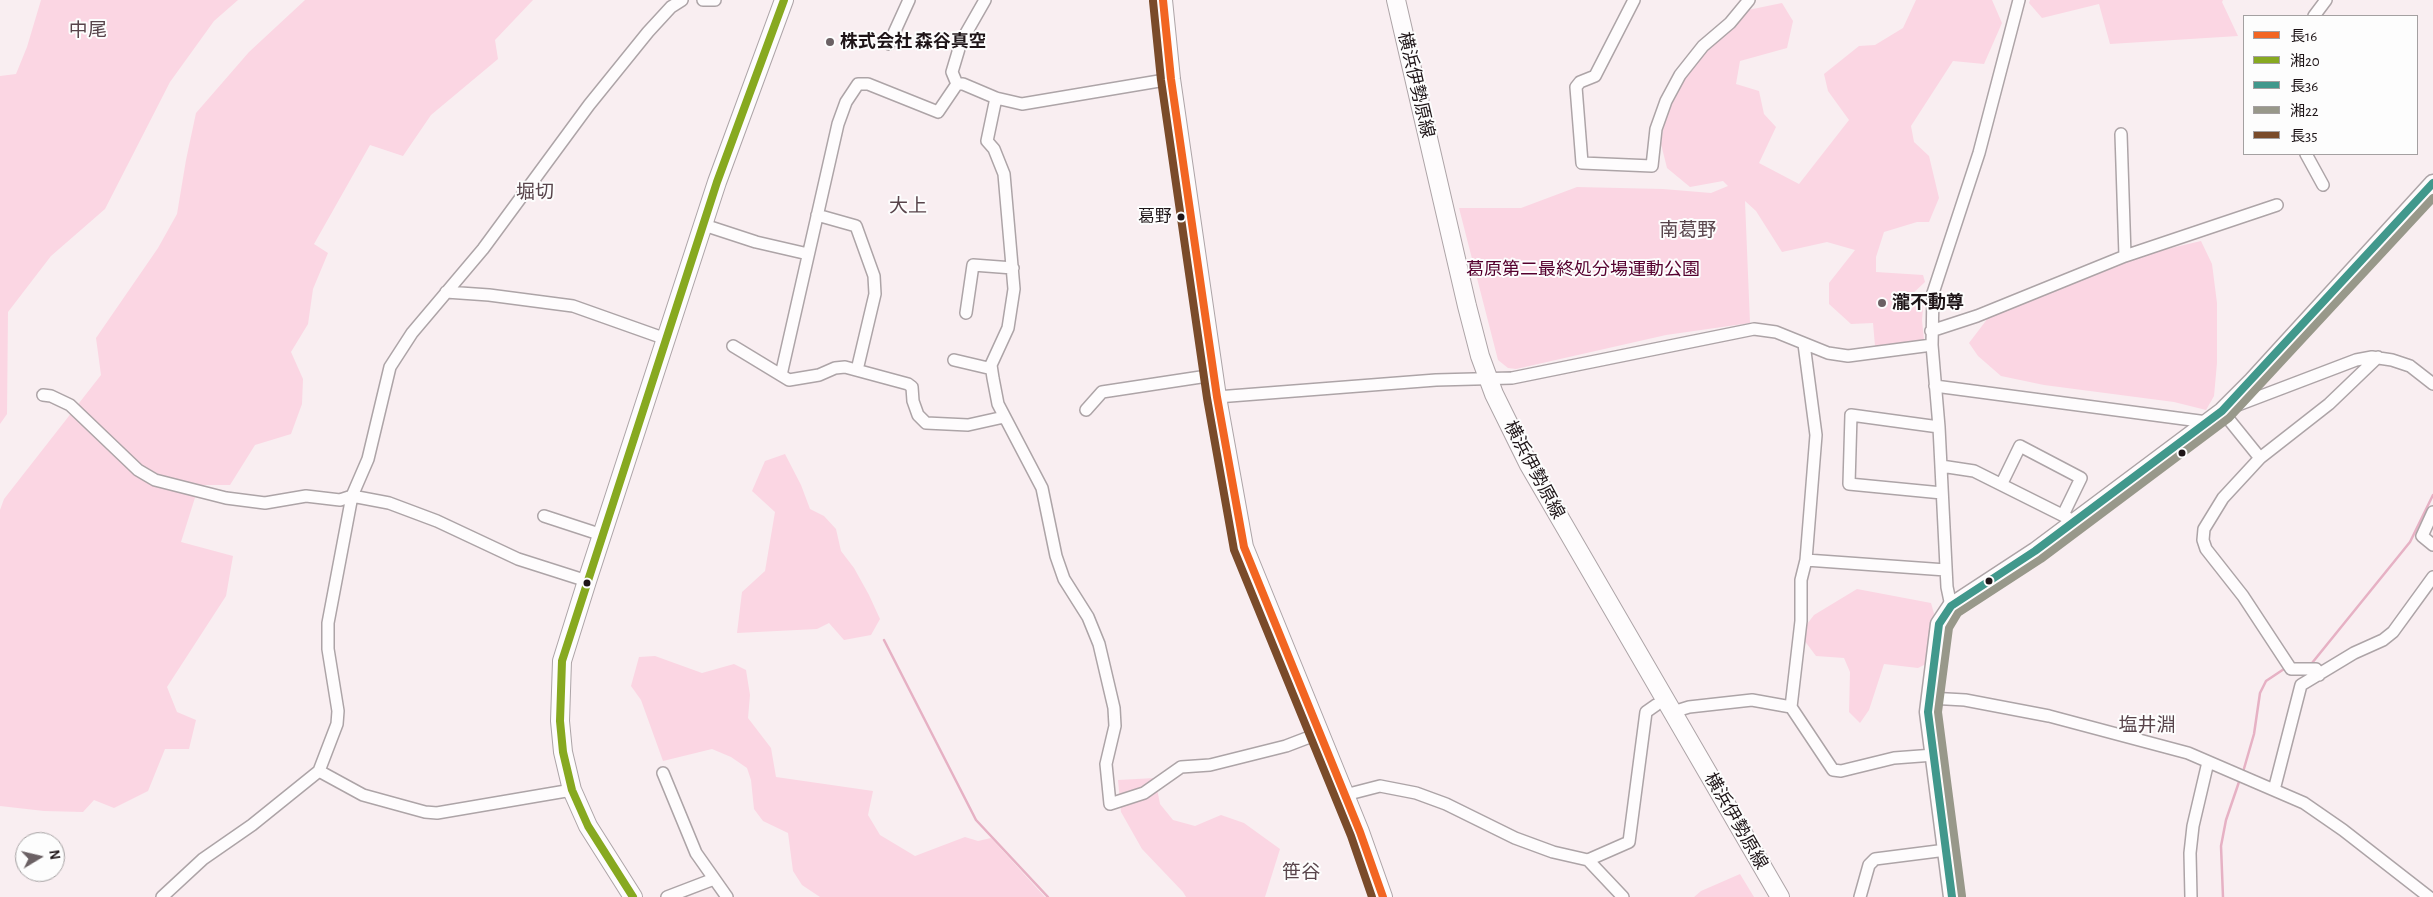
<!DOCTYPE html>
<html>
<head>
<meta charset="utf-8">
<style>
	body { margin:0 }
	#map { position:relative; width:2433px; height:897px; overflow:hidden; background:#f9eef1; font-family:"Alegreya Sans","Noto Sans JP",sans-serif }
	canvas { display:block }
	.legend { position:absolute; left:2243px; top:15px; width:175px; height:140px; box-sizing:border-box; background:#fdfdfd; border:1px solid #a4a0a1; margin:0; padding:6px 9px; list-style:none; font-size:15px; color:#1e1518 }
	.legend li { display:flex; align-items:center; gap:10px; height:25px }
	.legend b { width:25px; border:1px solid #a4a0a1 }
	.north { position:absolute; left:15px; top:832px; width:50px; height:50px; box-sizing:border-box; background:#fdfdfd; border:1px solid #a4a0a1; border-radius:50%; rotate:81deg; font-size:14px; font-weight:700; line-height:20px; text-align:center; color:#1e1518 }
	.north::after { content:''; display:block; margin:auto; width:18px; height:22px; background:#6b6164; clip-path:polygon(50% 0,100% 100%,50% 72%,0 100%) }
</style>
</head>
<body>
<div id="map">
<canvas width="2433" height="897"></canvas>
<ul class="legend">
<li><b style="height:6px;background:#f26522"></b>長16</li>
<li><b style="height:6px;background:#87a920"></b>湘20</li>
<li><b style="height:6px;background:#41988c"></b>長36</li>
<li><b style="height:6px;background:#98988a"></b>湘22</li>
<li><b style="height:6px;background:#7a4b2a"></b>長35</li>
</ul>
<div class="north">N</div>
</div>
<script>
const context = document.querySelector('canvas').getContext('2d');
context.lineJoin = 'round';
function paint(path, color) {
  context.fillStyle = color;
  context.fill(path, 'evenodd');
}
function toPath(rows) {
  const path = new Path2D();
  for (const r of rows) {
    path.moveTo(r[0], r[1]);
    for (let i = 2; i < r.length; i += 2) path.lineTo(r[i], r[i + 1]);
  }
  return path;
}
function strokePath(path, color, width, dash) {
  context.strokeStyle = color;
  context.lineWidth = width;
  context.lineCap = dash ? 'butt' : 'round';
  context.setLineDash(dash || []);
  context.stroke(path);
}
function label(font, color, halo, rows, align = 'center') {
  context.font = font + ' "Alegreya Sans","Noto Sans JP",sans-serif';
  context.lineWidth = 4;
  context.setLineDash([]);
  context.textBaseline = 'middle';
  context.strokeStyle = halo;
  context.fillStyle = color;
  for (const [text, x, y, turn = 0] of rows) {
    context.save();
    context.translate(x, y);
    context.rotate((+turn || 0) * Math.PI / 180);
    context.textAlign = isNaN(turn) ? turn : align;
    if (halo) context.strokeText(text, 0, 0);
    context.fillText(text, 0, 0);
    context.restore();
  }
}
paint(toPath([
	[41,0,238,0,214,21,170,82,105,209,51,256,8,312,7,414,0,424,0,76,16,74,27,47],
	[305,0,533,0,495,40,498,59,431,115,403,156,370,145,314,244,328,253,313,289,308,324,291,352,303,379,302,404,291,434,255,445,230,485,199,485,181,542,233,556,226,596,167,687,177,712,196,720,189,749,165,749,148,791,114,808,94,800,83,812,44,811,0,806,0,510,4,499,101,375,96,338,158,248,177,214,186,160,196,113,249,52],
	[1916,0,1992,0,2002,23,1984,64,1953,61,1911,126,1914,142,1929,156,1939,198,1929,222,1917,222,1884,232,1876,257,1876,272,1923,275,1925,282,1909,297,1924,298,1922,320,1924,340,1875,346,1873,323,1851,324,1829,304,1829,283,1855,250,1827,242,1782,252,1756,211,1745,201,1750,323,1666,335,1516,369,1508,368,1498,360,1459,208,1521,208,1577,187,1663,189,1711,193,1728,186,1723,181,1690,187,1667,168,1661,144,1668,96,1692,64,1725,35,1748,10,1782,3,1793,21,1787,48,1740,61,1736,84,1759,91,1764,114,1776,127,1759,163,1799,184,1849,120,1828,91,1824,74,1859,46,1875,45,1903,28],
	[2030,0,2223,0,2222,2,2238,36,2110,44,2099,4,2042,18,2029,3],
	[2201,241,2212,264,2217,303,2217,363,2214,396,2206,410,2174,402,2044,385,2001,376,1978,356,1969,343,1988,318,2057,281,2124,259],
	[785,454,801,485,810,509,824,516,836,529,841,551,854,568,869,595,880,619,871,635,844,640,829,623,817,629,737,633,742,592,765,571,775,512,752,491,765,461],
	[1857,589,1931,603,1935,617,1929,635,1926,664,1918,668,1884,664,1869,710,1860,723,1849,712,1850,672,1844,658,1816,656,1804,640,1804,628,1814,615],
	[655,656,702,673,734,664,746,670,750,695,748,718,771,748,776,777,873,791,868,815,880,835,915,856,965,837,978,841,991,838,1045,897,820,897,802,885,793,871,788,833,763,821,754,809,751,780,747,768,731,757,712,749,663,761,641,700,631,686,639,657],
	[1155,778,1160,804,1173,820,1195,826,1221,815,1244,823,1280,849,1265,897,1186,897,1183,892,1142,849,1121,812,1118,780],
	[1740,874,1754,897,1694,897,1701,891]
]), '#fbd6e3');
strokePath(toPath([
	[884,640,976,820,1048,897],
	[2310,664,2312,663,2410,542,2433,495],
	[2243,772,2254,734,2260,693,2266,681,2287,667],
	[2223,897,2221,846,2226,820,2240,779]
]), '#e6b1c4', 2.5);
const street = toPath([
	[703,0,715,0],
	[985,0,961,42,952,72,957,84,963,84,996,98,1022,104,1171,79],
	[1634,0,1595,76,1580,82,1576,87,1582,163,1652,166,1656,129,1666,101,1680,75,1703,46,1730,23,1749,0],
	[2314,16,2326,0],
	[889,44,909,0],
	[996,98,987,141,994,149,1004,174,1014,289,1008,328,991,365,993,378,998,404,1042,488,1056,556,1064,579,1088,617,1099,644,1114,708,1115,726,1106,764,1110,804,1144,793,1181,767,1210,765,1286,746,1320,733],
	[2121,134,2125,256],
	[2306,154,2323,185],
	[817,215,856,226,874,276,875,294,857,370],
	[704,225,756,242,808,254],
	[446,292,489,295,573,306,666,339],
	[966,313,973,265,1013,268],
	[1931,331,1977,316,2125,256,2277,205],
	[1804,344,1816,435,1806,560,1801,580,1801,621,1791,707,1833,770,1841,771,1894,758,1934,755],
	[733,346,789,380,819,375,835,368,845,367,908,384,912,387,913,401,918,415,926,423,968,425,1004,417],
	[954,360,988,368,991,365],
	[781,375,838,124,846,102,858,84,868,84,938,112,957,84],
	[1935,386,2207,422],
	[43,395,51,396,70,405,138,470,155,480,226,498,265,503,306,496,340,500,352,496,389,503,437,521,518,559,587,581],
	[1217,397,1436,380,1512,378,1754,329,1776,332,1828,353,1848,356,1932,345],
	[1086,410,1102,392,1214,375],
	[1939,427,1851,415,1849,484,1942,493],
	[2260,458,2222,411,2356,360,2372,357,2392,360,2410,366,2433,384],
	[1941,466,1974,471,2068,518],
	[2002,483,2020,446,2081,478,2063,515],
	[2433,512,2422,536,2433,545],
	[544,516,602,535],
	[1806,560,1946,570],
	[1951,606,1947,587,1939,427,1932,345,1933,293,1979,153,2019,0],
	[2319,675,2316,669,2291,669,2243,596,2206,549,2203,540,2204,529,2223,498,2260,458,2329,404,2378,357],
	[1929,698,1965,700,2049,716,2188,753,2304,803,2343,830,2429,897],
	[1673,712,1689,707,1752,700,1791,707],
	[319,771,363,795,425,812,437,813,572,790],
	[663,773,696,853,727,897],
	[2274,790,2301,685,2354,653,2383,640,2393,632,2433,577],
	[1345,795,1380,786,1416,793,1446,804,1515,838,1553,852,1588,860,1629,842,1646,712,1656,705],
	[1588,860,1623,897],
	[162,897,203,859,252,825,319,771,337,724,338,711,328,649,328,623,352,496,368,459,390,367,412,333,483,249,589,105,648,32,671,7,682,0],
	[667,897,714,879],
	[1860,897,1869,865,1875,859,1946,850],
	[2191,897,2190,853,2193,826,2208,762]
]);
const secondary = toPath([
	[1952,897,1928,712,1939,624,1951,606,2035,551,2222,411,2252,381,2433,183]
]);
const primary = toPath([
	[1163,0,1171,79,1217,397,1244,547,1360,832,1383,897],
	[1396,0,1467,306,1480,356,1494,394,1529,465,1780,897],
	[633,897,588,826,572,790,563,752,560,721,562,661,587,581,717,182,784,0]
]);
strokePath(street, '#ada4a7', 14);
strokePath(secondary, '#ada4a7', 19);
strokePath(primary, '#ada4a7', 20);
strokePath(street, '#fefcfd', 11);
strokePath(secondary, '#fefcfd', 16);
strokePath(primary, '#fefcfd', 18);
strokePath(toPath([
	[1163,0,1171,79,1217,397,1244,547,1360,832,1383,897]
]), '#f26522', 8);
strokePath(toPath([
	[633,897,588,826,572,790,563,752,560,721,562,661,717,182,784,0]
]), '#87a920', 8);
strokePath(toPath([
	[1952,897,1928,712,1939,624,1951,606,2035,551,2222,411,2433,183]
]), '#41988c', 8);
strokePath(toPath([
	[1962,896,1938,712,1949,628,1958,613,2041,559,2229,418,2433,198]
]), '#98988a', 8);
strokePath(toPath([
	[1153,1,1161,80,1207,398,1234,550,1351,836,1372,897]
]), '#7a4b2a', 8);
for (const [x, y, r, color] of [
	[830,42,5,"#6b6164"],
	[1181,217,4.5,"#1e1518"],
	[1882,303,5,"#6b6164"],
	[2182,453,4.5,"#1e1518"],
	[1989,581,4.5,"#1e1518"],
	[587,583,4.5,"#1e1518"]
]) {
  const dot = new Path2D();
  dot.arc(x, y, r, 0, 2 * Math.PI);
  context.fillStyle = color;
  context.fill(dot);
  strokePath(dot, '#fdfdfd', 2);
}
label('17px', '#1e1518', '#fdfdfd', [
	["葛野",1172,217]
], 'right');
label('bold 18px', '#1e1518', '#fdfdfd', [
	["株式会社 森谷真空",840,42],
	["瀧不動尊",1892,303]
], 'left');
label('18px', '#1e1518', '#fdfdfd', [
	["横浜伊勢原線",1416,85,77],
	["横浜伊勢原線",1534,470,62],
	["横浜伊勢原線",1736,821,60]
]);
label('18px', '#55002e', '#fdfdfd', [
	["葛原第二最終処分場運動公園",1583,270]
]);
label('19px', '#58444b', '#fdfdfd', [
	["中尾",88,30],
	["堀切",535,192],
	["大上",908,206],
	["南葛野",1688,230],
	["塩井淵",2147,725],
	["笹谷",1301,872]
]);
</script>
</body>
</html>
